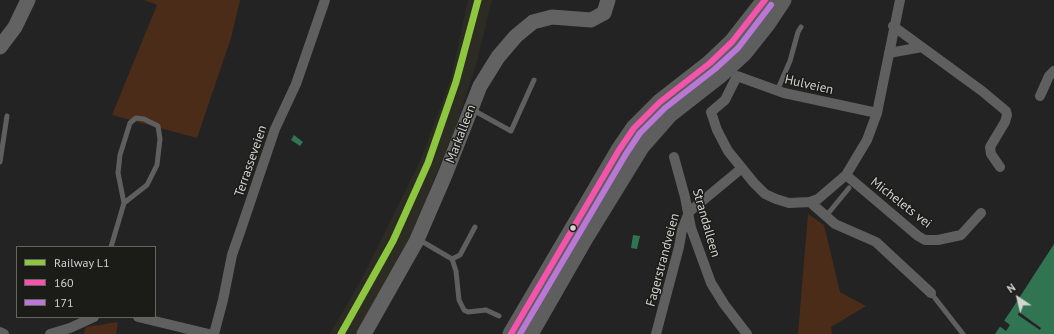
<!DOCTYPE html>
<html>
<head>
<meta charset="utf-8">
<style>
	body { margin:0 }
	#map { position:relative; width:1054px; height:334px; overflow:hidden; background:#232323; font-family:"PT Sans",sans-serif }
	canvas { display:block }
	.legend { position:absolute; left:16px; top:246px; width:140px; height:72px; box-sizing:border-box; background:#1b1b18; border:1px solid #656562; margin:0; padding:5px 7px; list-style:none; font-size:12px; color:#d3d3d1 }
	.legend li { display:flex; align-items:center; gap:8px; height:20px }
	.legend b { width:20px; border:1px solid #656562 }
	.north { position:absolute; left:998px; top:278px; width:40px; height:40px; -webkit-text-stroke:3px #1b1b18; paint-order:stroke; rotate:325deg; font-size:11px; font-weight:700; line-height:16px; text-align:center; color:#d3d3d1 }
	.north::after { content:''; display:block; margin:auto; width:14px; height:18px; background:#d3d3d1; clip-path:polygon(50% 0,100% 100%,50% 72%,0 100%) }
</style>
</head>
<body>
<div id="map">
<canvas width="1054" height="334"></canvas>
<ul class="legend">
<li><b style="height:5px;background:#8dc63f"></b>Railway L1</li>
<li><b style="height:5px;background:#f653ac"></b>160</li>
<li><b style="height:5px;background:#ba77d6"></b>171</li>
</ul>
<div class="north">N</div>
</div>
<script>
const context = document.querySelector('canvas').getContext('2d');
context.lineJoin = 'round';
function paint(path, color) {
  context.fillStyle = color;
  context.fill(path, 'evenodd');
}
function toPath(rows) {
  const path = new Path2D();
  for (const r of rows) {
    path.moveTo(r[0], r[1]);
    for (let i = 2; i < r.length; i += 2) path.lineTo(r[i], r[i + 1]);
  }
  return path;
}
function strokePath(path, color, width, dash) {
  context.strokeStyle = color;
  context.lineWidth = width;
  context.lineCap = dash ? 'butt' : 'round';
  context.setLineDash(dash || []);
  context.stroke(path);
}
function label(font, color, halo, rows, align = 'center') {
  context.font = font + ' "PT Sans",sans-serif';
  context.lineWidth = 3;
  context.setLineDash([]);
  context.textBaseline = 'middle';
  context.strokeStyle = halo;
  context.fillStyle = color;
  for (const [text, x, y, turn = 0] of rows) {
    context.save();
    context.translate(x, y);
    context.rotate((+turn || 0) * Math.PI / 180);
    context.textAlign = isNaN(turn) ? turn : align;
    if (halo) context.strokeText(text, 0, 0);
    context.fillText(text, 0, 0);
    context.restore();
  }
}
paint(toPath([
	[468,0,492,0,476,65,455,128,421,212,409,240,356,334,330,334,364,275,420,161,451,79]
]), '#2d2c24');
paint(toPath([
	[144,0,240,0,231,38,197,138,112,115,157,5],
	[808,214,824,225,840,292,866,306,831,327,832,334,798,334],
	[118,322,116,334,84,334,86,327]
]), '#4b2c19');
paint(toPath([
	[294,135,303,142,300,146,291,140],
	[633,235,640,236,637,249,631,248],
	[1054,244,1054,334,995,334,1012,309]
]), '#307452');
paint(toPath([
	[1019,312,1041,328,1040,330,1018,315],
	[1002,319,1010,325,1006,331,998,325]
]), '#232323');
strokePath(toPath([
	[777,91,790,61,798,32,801,27],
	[473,110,511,131,534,80],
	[0,162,7,116],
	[826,216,849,188],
	[417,242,423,242,452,259,456,271,459,300,464,310,468,312,486,310,499,316],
	[111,247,124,203,118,173,120,155,130,123,136,118,144,119,158,126,160,139,157,165,147,185,124,203],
	[452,259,460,255,475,227],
	[931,293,963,334]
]), '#5f5f5f', 5);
strokePath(toPath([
	[893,26,982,91,1006,111,1007,115,1005,122,990,147,991,154,1000,167],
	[889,53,922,47],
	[1040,96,1049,76,1054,71],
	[877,113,784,93,737,76,725,100,711,112,717,130,728,151,754,183,765,194,776,199,789,203,810,202,818,199,846,175,867,140,877,113,879,103,900,0],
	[674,157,685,197,691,228,711,283,724,304,747,334],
	[846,175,918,236,925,240,938,240,961,235,981,213],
	[810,202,835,224,876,242,931,293],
	[138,317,209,334],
	[0,332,4,334],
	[50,334,70,328,94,317],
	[214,334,223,300,232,255,239,235,275,129,296,84,325,0],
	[656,334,679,247,682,230,689,212,742,168]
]), '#5f5f5f', 10);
strokePath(toPath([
	[0,47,15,27,28,0],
	[364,334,416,242,445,175,480,86,498,57,516,36,533,22,552,17,591,20,604,13,608,0]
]), '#626262', 15);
strokePath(toPath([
	[511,334,619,150,634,128,660,102,710,63,732,42,765,0],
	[530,334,585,238,641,147,670,114,720,75,744,53,767,24,783,0]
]), '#5e5e5e', 17);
strokePath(toPath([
	[511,334,619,150,634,128,660,102,710,63,732,42,765,0]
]), '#f653ac', 6);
strokePath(toPath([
	[520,334,626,154,640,133,665,108,715,69,738,48,771,5]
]), '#ba77d6', 6);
strokePath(toPath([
	[341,334,393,241,428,163,456,82,478,0]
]), '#8dc63f', 7);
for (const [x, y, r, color] of [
	[573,228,3.5,"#d3d3d1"]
]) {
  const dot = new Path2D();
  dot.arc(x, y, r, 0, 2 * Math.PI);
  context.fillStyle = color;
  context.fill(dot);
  strokePath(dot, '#1b1b18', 1.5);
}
label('13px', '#d3d3d1', '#1b1b18', [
	["Hulveien",809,85,13],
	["Markalleen",461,134,-69],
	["Terrasseveien",251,161,-71],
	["Michelets vei",901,203,38],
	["Strandalleen",706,223,74],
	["Fagerstrandveien",663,260,-75]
]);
</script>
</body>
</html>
